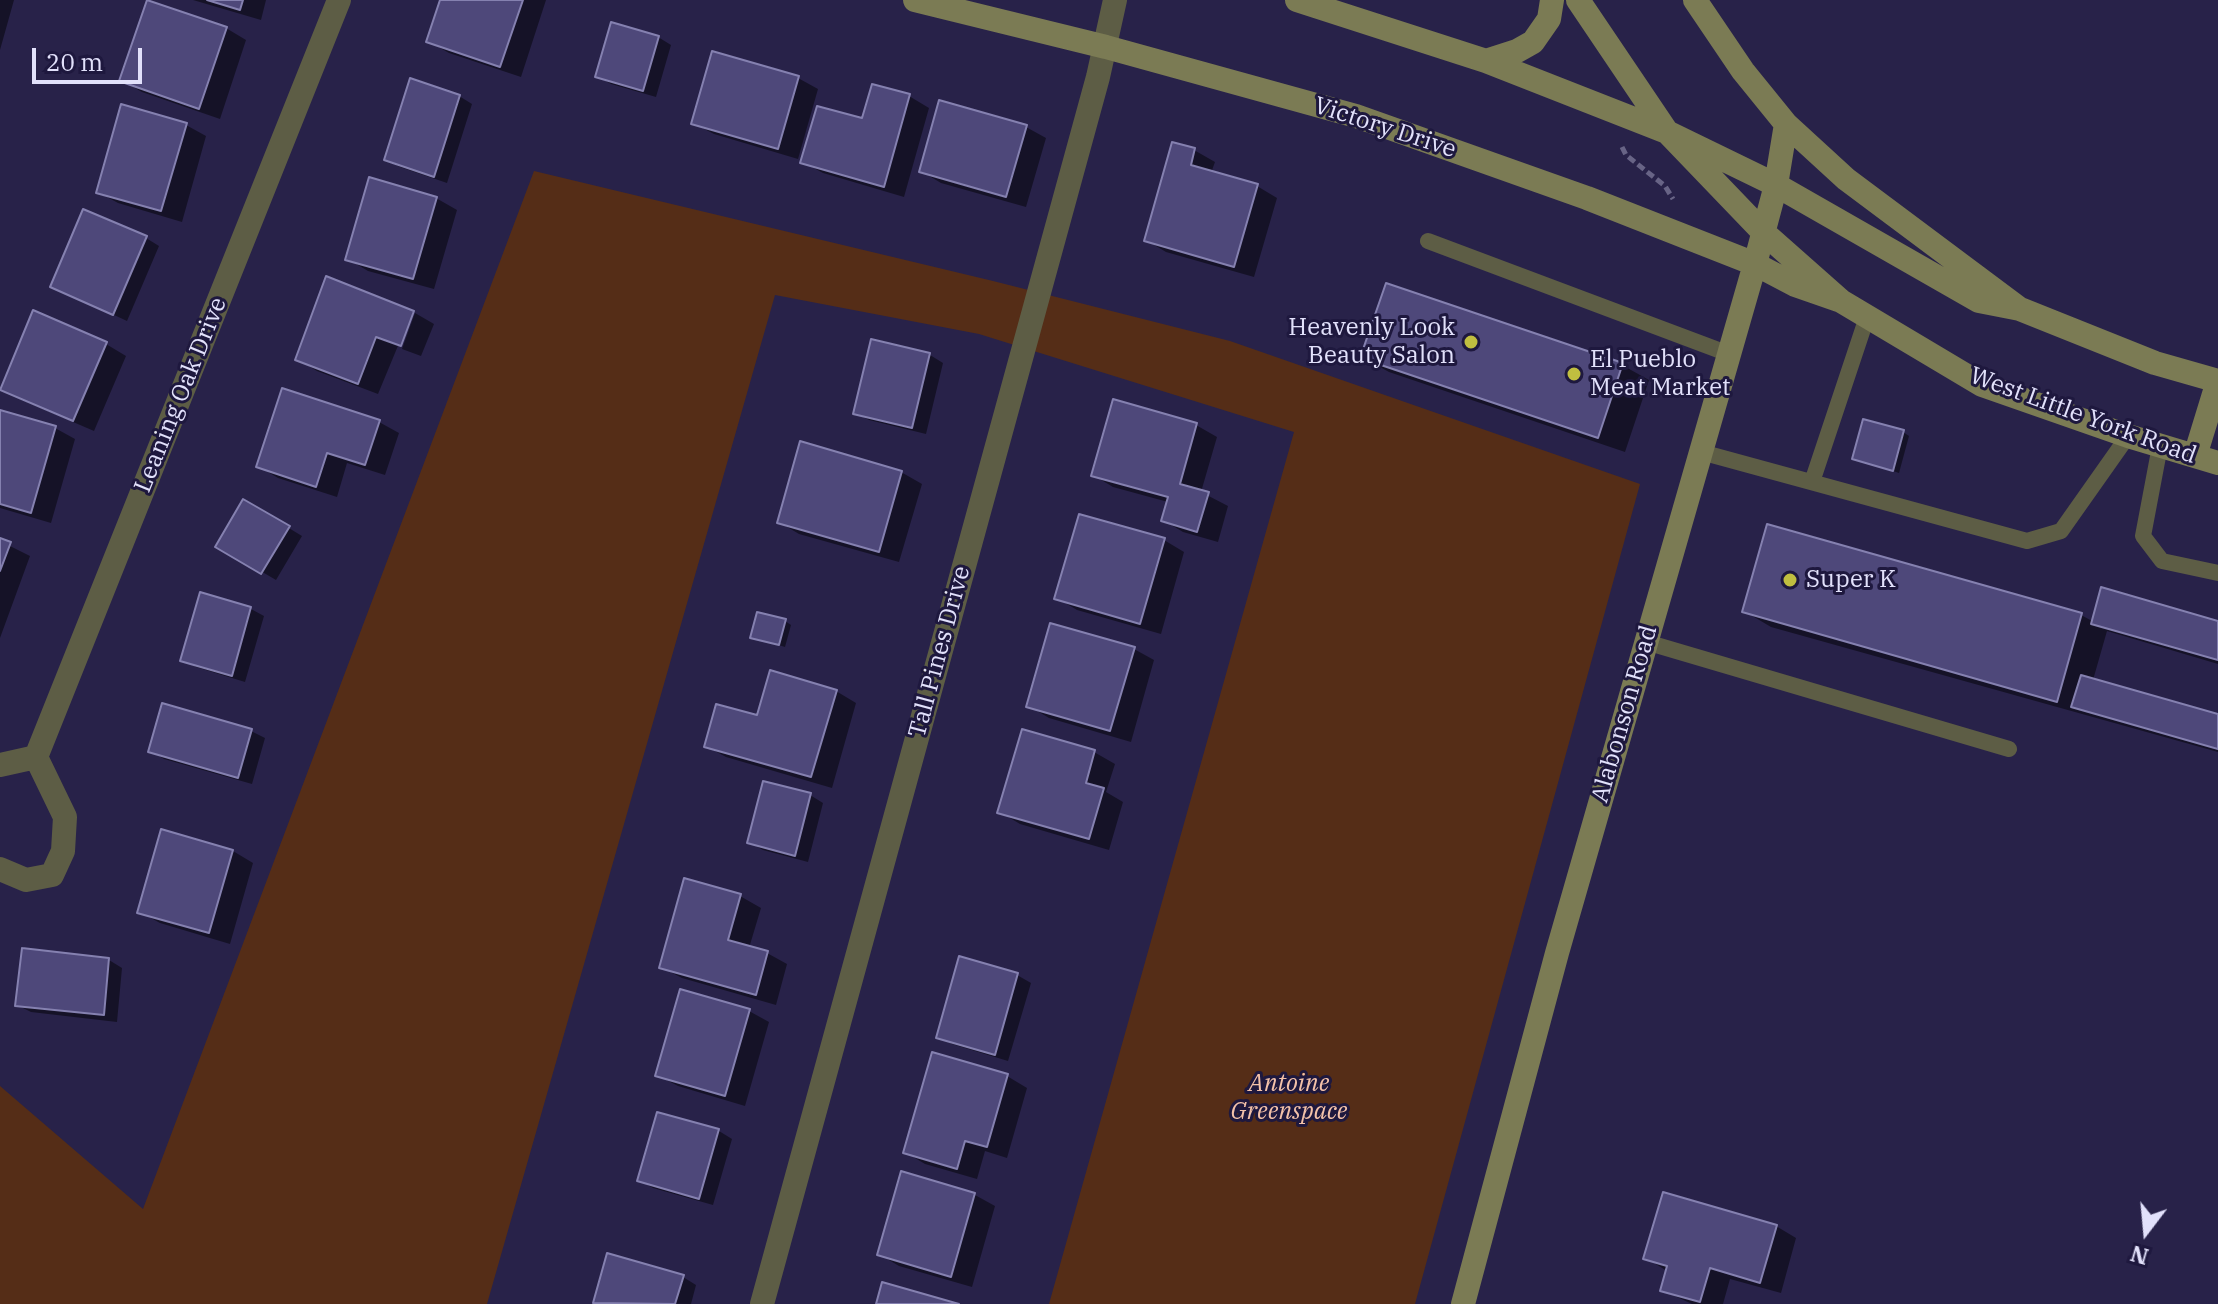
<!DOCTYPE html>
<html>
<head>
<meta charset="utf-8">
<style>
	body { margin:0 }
	#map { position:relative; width:2218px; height:1304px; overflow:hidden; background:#282249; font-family:"IBM Plex Serif",serif }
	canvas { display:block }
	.north { position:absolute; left:2106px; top:1192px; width:80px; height:80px; -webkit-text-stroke:6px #1e183e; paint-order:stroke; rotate:196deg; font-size:22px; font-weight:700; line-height:32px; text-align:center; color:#e2e1fb }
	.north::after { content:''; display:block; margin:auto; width:28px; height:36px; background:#e2e1fb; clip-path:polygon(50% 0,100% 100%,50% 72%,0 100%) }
	.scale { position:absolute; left:32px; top:48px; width:110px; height:36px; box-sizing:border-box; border:4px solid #e2e1fb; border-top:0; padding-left:10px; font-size:24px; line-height:28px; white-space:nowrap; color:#e2e1fb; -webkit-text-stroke:6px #1e183e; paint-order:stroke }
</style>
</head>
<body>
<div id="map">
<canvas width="2218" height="1304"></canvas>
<div class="north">N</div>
<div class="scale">20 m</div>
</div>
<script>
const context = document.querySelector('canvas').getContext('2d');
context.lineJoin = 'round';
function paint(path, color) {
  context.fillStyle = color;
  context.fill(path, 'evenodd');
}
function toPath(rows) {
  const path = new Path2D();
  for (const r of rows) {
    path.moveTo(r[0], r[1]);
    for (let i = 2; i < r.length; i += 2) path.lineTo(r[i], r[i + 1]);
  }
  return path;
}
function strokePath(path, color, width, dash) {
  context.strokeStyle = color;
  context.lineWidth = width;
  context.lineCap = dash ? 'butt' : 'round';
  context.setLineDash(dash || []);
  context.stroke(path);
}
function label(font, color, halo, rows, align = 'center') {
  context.font = font + ' "IBM Plex Serif",serif';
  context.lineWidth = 6;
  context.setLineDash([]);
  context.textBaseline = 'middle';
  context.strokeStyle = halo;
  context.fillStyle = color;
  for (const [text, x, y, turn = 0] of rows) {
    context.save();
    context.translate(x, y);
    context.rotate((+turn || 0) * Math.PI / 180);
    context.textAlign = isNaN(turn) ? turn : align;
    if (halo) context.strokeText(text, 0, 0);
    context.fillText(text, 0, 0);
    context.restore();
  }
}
paint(toPath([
	[534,171,993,281,1230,341,1640,484,1415,1304,1049,1304,1294,432,979,334,775,295,487,1304,0,1304,0,1086,143,1209]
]), '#552d17');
paint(toPath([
	[0,0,14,0,0,50],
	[193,0,266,0,261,20],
	[442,0,546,0,521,77,449,53,428,41],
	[226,28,246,40,220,119,142,92,121,80],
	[658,37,671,45,656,97,611,84,597,76],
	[798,78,818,89,798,159,714,134,693,123],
	[459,96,472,104,447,183,400,167,386,160],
	[909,96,929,108,904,197,823,173,803,162],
	[186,125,206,136,182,222,118,203,98,192],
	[1026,127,1046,138,1026,207,941,183,921,171],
	[1194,150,1215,162,1211,173,1257,186,1277,198,1254,277,1166,252,1146,240],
	[436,198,457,210,434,289,368,271,348,259],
	[146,238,159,246,127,321,52,286],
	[1387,285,1622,365,1649,380,1625,452,1389,372,1362,357],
	[412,312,378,394,317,371,297,359],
	[415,313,434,324,421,356,402,349],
	[873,341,930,355,943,363,926,434,869,420,855,413],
	[106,344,126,356,94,431,22,400,1,389],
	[0,412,55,428,75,439,51,523,0,508],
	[379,422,399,433,385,475,347,463,337,497,278,478,258,466],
	[1196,425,1217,437,1201,492,1228,506,1218,542,1183,532,1163,520,1168,502,1113,487,1093,475],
	[1903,432,1909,436,1899,473,1855,458],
	[901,472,922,484,899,562,799,534,779,522],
	[244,501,302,536,276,580,218,546],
	[1164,540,1184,552,1161,634,1077,610,1057,598],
	[0,541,30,556,0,638],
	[201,594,251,609,264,616,245,682,196,667,182,660],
	[1744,611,2081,615,2094,622,2218,623,2218,664,2107,631,2093,680,2218,716,2218,752,1771,627],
	[785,621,791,625,785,647,753,637],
	[1134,649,1154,660,1131,742,1049,718,1029,706],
	[836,691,856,703,832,788,726,757,706,746,759,718],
	[251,731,265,738,252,784,164,759,151,751],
	[1094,752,1115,764,1106,792,1123,802,1109,850,1020,824,1000,812],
	[810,795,823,803,808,862,763,850,749,842],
	[163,831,233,851,253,863,230,944,160,923,140,912],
	[740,896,761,908,749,948,767,953,787,964,776,1005,682,978,661,967],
	[109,960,122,968,117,1022,31,1012,17,1005],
	[1017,975,1031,983,1008,1061,952,1044,938,1037],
	[749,1011,769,1022,745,1106,678,1086,657,1075],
	[1007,1076,1027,1088,1007,1158,985,1151,977,1179,925,1164,905,1152],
	[658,1114,719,1131,732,1139,713,1205,653,1188,639,1180],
	[902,1174,975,1195,995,1206,972,1287,899,1266,879,1254],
	[1776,1226,1796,1238,1781,1293,1730,1279,1723,1304,1692,1304,1662,1290,1667,1271,1646,1258],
	[683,1277,696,1285,691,1304,595,1302]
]), '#0007');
const building = toPath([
	[147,0,227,27,199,109,119,81,147,0],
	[207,0,243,0,240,10,207,0],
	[440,0,523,0,500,67,426,42,440,0],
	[611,22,659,36,643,91,595,77,611,22],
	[712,51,799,76,778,149,691,124,712,51],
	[410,78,460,95,434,177,384,160,410,78],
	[872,84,910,94,884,187,800,163,817,106,862,118,872,84],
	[939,100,1027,125,1006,197,919,172,939,100],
	[121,104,187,123,161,211,96,193,121,104],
	[1172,142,1195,148,1191,165,1258,184,1234,267,1144,241,1172,142],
	[369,177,437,197,413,279,345,260,369,177],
	[83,209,147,236,113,315,50,287,83,209],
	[326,276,414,311,401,346,376,337,358,384,295,360,326,276],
	[1386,283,1623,363,1598,438,1360,358,1386,283],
	[33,310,107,342,73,421,0,390,33,310],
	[871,339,930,353,912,428,853,414,871,339],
	[282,388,380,420,365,465,327,453,316,487,256,467,282,388],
	[1113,399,1197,423,1180,484,1209,492,1197,532,1161,521,1168,497,1091,476,1113,399],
	[0,410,56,426,31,513,0,504,0,410],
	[1863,419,1904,430,1893,471,1852,459,1863,419],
	[800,441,902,471,879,552,777,523,800,441],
	[243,499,290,526,261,574,215,547,243,499],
	[1079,514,1165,538,1140,624,1054,599,1079,514],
	[1767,524,2082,613,2057,702,1742,612,1767,524],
	[0,538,11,542,0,571,0,538],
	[2101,587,2218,621,2218,660,2091,624,2101,587],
	[200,592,251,607,232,676,180,661,200,592],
	[757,612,786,619,779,645,750,638,757,612],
	[1050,623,1135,647,1110,731,1026,707,1050,623],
	[770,670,837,690,811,777,704,747,716,704,757,715,770,670],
	[2081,675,2218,714,2218,749,2071,707,2081,675],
	[162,703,252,729,238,778,148,752,162,703],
	[1022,729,1095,750,1086,783,1104,788,1089,839,997,813,1022,729],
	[763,781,811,793,795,856,747,843,763,781],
	[161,829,233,850,209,933,137,913,161,829],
	[684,878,741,894,728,940,768,951,756,995,659,968,684,878],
	[22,948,109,958,104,1015,15,1006,22,948],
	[959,956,1018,973,995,1055,936,1038,959,956],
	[680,989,750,1009,725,1096,655,1076,680,989],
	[932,1052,1008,1074,987,1147,965,1141,957,1169,903,1153,932,1052],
	[657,1112,719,1129,699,1199,637,1181,657,1112],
	[901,1171,975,1193,951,1277,877,1255,901,1171],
	[1663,1192,1777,1225,1760,1283,1710,1268,1700,1302,1660,1291,1667,1266,1643,1259,1663,1192],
	[607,1253,684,1275,675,1304,593,1303,607,1253],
	[882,1282,959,1304,876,1304,882,1282]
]);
paint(building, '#4e487a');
strokePath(building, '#8581b0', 2);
strokePath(toPath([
	[1622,147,1626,155,1665,186,1673,199]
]), '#686486', 5, [8, 4]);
strokePath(toPath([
	[1428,241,1729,354],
	[2160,446,2143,536,2162,561,2218,573],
	[1701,452,2027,541,2061,531,2128,436],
	[1812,482,1867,317],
	[1646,642,2009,749]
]), '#5d5d45', 16);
strokePath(toPath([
	[0,765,36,757,339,0],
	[0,869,26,880,52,875,63,851,65,817,36,757],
	[762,1304,1098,77,1115,0]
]), '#5d5d45', 24);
strokePath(toPath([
	[915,0,1106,47,1356,116,1587,198,1755,264,1795,285,1841,301],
	[1297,0,1486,61,1667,132,1776,185,1979,301,2020,309],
	[1578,0,1667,132,1763,232,1841,301,1982,385,2128,436,2218,463],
	[1695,0,1743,71,1786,124,1846,179,2020,309,2155,363,2218,381],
	[1486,61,1517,51,1533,42,1549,19,1552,0],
	[2195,456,2218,381],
	[1463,1304,1557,953,1755,264,1776,185,1786,124]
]), '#7b7b54', 24);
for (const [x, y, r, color] of [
	[1471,342,8,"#c0be40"],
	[1574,374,8,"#c0be40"],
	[1790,580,8,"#c0be40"]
]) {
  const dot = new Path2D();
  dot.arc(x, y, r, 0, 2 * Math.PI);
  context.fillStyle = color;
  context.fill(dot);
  strokePath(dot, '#1e183e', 3);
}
label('24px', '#e2e1fb', '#1e183e', [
	["Victory Drive",1385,128,18],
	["Leaning Oak Drive",181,395,-68],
	["West Little York Road",2083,416,20],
	["Tall Pines Drive",940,652,-75],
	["Alabonson Road",1625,714,-74]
]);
label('24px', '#e2e1fb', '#1e183e', [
	["Heavenly Look",1455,328,"right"],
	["Beauty Salon",1455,356,"right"],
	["El Pueblo",1590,360],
	["Meat Market",1590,388],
	["Super K",1806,580]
], 'left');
label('italic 24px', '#f4c2a9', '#1e183e', [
	["Antoine",1289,1084],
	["Greenspace",1289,1112]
]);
</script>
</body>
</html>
